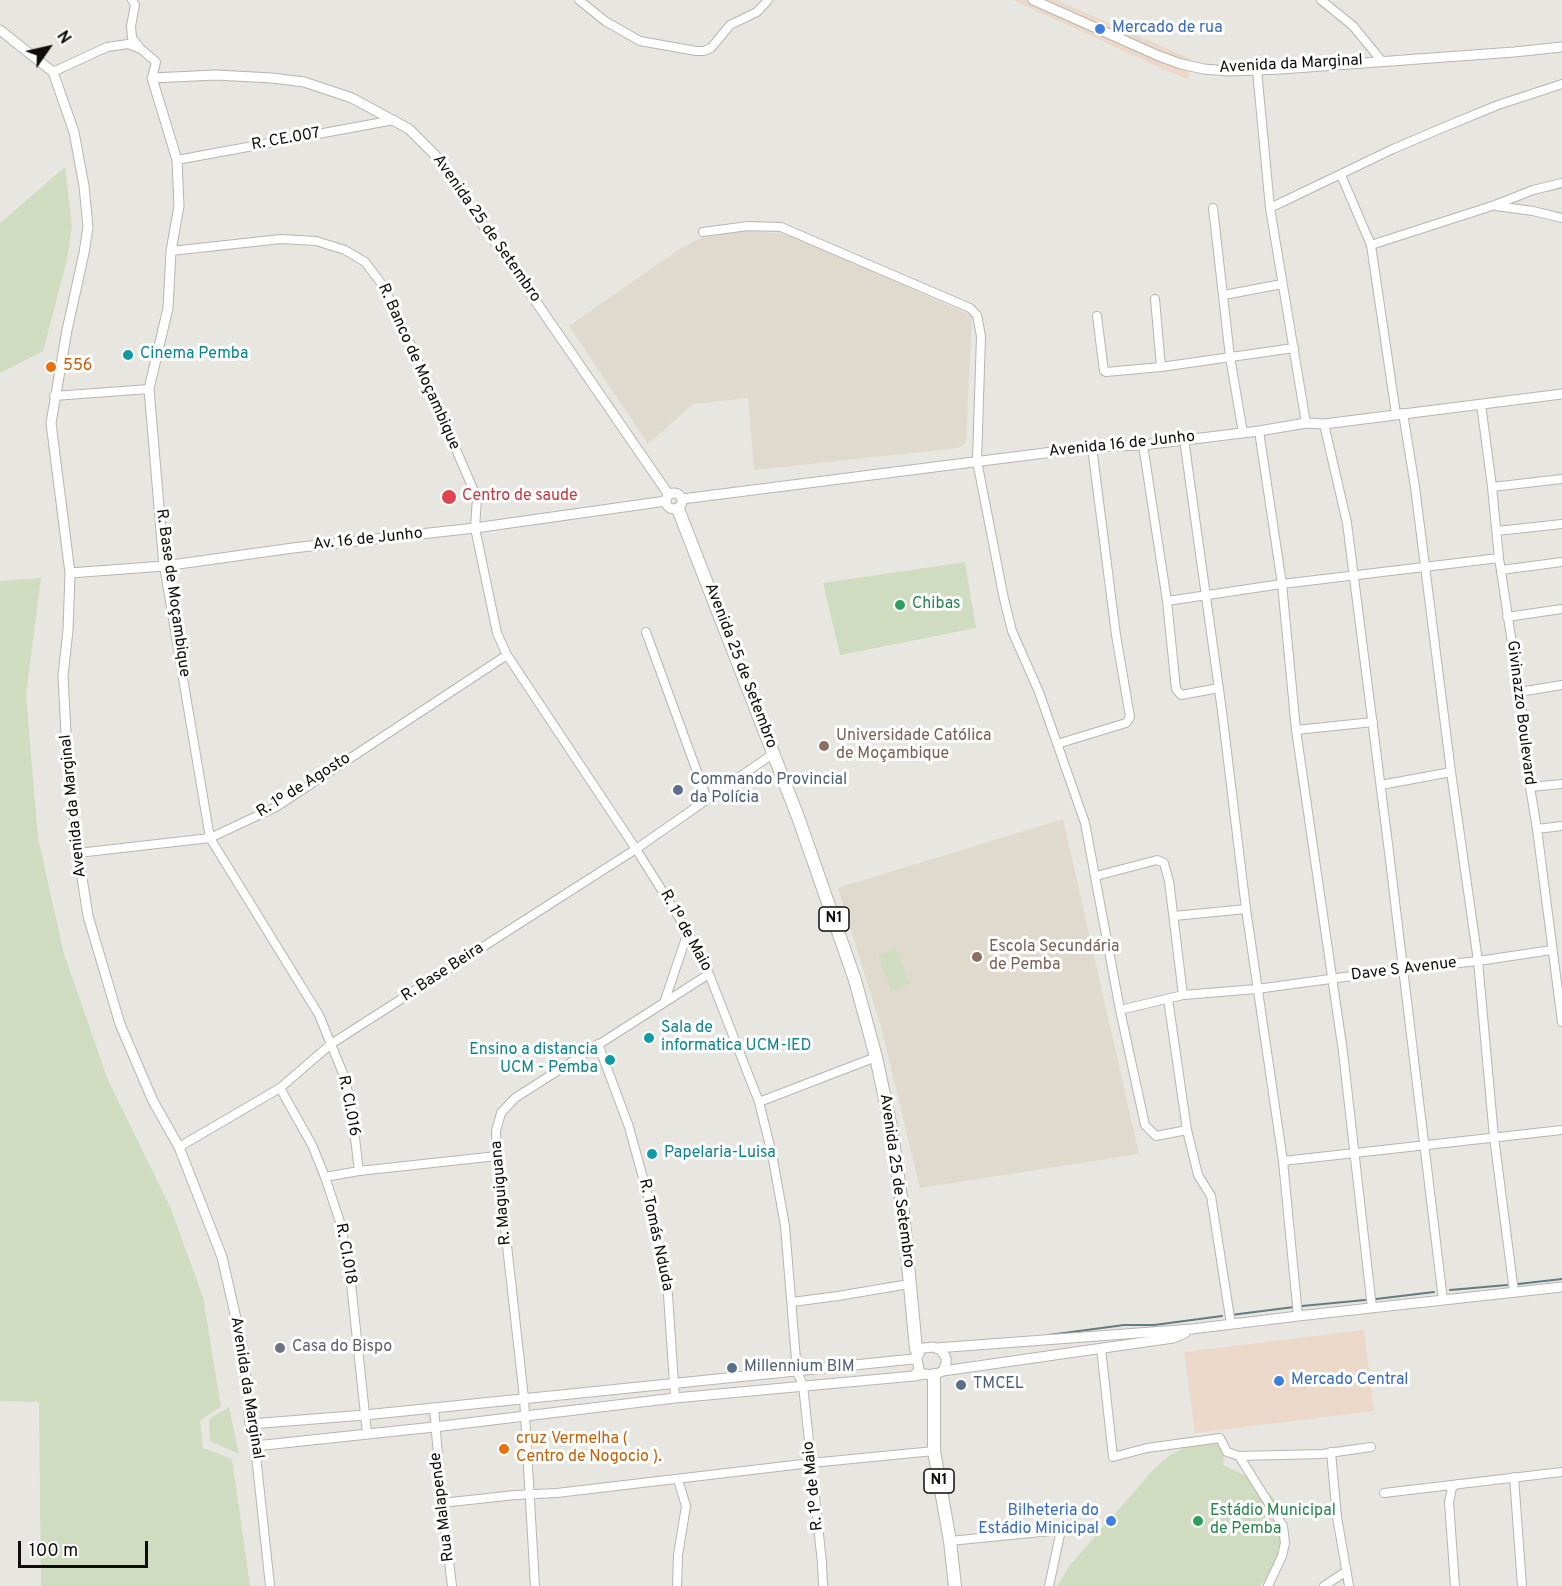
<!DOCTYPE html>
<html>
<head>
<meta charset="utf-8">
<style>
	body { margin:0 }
	#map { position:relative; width:1562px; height:1586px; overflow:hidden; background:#e8e6e1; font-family:Overpass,sans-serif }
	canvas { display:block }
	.north { position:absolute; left:18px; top:18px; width:60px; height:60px; -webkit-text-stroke:4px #fff; paint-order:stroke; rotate:56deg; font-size:16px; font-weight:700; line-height:24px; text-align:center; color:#0e0d0b }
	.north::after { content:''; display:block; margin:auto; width:21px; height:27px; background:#0e0d0b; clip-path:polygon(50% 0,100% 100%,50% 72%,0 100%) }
	.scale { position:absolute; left:18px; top:1541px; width:130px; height:27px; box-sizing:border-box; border:3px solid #0e0d0b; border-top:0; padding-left:8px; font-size:18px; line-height:21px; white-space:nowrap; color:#0e0d0b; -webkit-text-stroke:4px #fff; paint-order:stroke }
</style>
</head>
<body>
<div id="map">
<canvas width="1562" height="1586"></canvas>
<div class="north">N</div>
<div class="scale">100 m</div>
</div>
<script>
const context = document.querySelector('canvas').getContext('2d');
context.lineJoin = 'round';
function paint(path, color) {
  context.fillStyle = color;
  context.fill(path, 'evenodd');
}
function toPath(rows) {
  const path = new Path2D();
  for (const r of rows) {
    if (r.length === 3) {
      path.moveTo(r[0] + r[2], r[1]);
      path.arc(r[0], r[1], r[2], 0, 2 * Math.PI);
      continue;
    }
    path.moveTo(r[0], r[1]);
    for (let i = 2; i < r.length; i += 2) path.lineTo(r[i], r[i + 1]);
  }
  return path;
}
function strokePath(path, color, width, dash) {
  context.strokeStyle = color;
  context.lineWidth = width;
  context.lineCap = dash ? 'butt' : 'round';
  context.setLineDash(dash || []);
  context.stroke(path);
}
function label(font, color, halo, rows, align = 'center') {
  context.font = font + ' Overpass,sans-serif';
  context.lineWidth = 6;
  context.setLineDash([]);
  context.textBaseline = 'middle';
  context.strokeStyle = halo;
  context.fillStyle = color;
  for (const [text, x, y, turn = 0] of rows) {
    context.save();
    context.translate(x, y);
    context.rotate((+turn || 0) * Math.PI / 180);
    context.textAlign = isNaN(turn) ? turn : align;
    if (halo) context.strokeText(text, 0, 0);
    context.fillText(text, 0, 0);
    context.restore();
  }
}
paint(toPath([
	[1013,0,1056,0,1191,59,1188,79,1163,69],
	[1364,1330,1374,1411,1195,1433,1184,1352]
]), '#ebd8c9');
paint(toPath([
	[749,230,783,234,804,241,972,316,966,441,964,445,958,448,754,470,748,398,693,404,648,444,569,326,678,250,701,238],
	[1063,819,1139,1154,920,1188,881,1027,838,888]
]), '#e0dace');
paint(toPath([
	[65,167,72,226,67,260,43,351,0,373,0,223],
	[965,562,976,628,840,655,823,583],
	[41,578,26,695,38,838,64,954,108,1080,171,1209,203,1297,221,1407,200,1420,203,1448,232,1459,250,1586,41,1586,39,1402,0,1401,0,581],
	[896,949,909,984,891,991,878,955],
	[229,1407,239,1454,210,1441,209,1419],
	[1200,1441,1226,1442,1223,1465,1258,1482,1283,1508,1286,1525,1279,1565,1260,1586,1057,1586,1070,1565,1153,1470,1170,1455]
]), '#d0dcbf');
strokePath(toPath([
	[1518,1284,1562,1279],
	[1450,1290,1507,1285],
	[1376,1299,1434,1292],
	[1302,1306,1365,1300],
	[1231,1315,1294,1307],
	[1049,1335,1124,1325,1154,1325,1222,1316]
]), '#637c80', 2);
const minor = toPath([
	[132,0,135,5,131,26,132,38,140,48],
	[579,0,605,21,640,41,696,51,704,51,711,48,730,25,757,12,768,0],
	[1321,0,1353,26,1381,60],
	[1257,70,1270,208],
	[53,72,107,47,128,44,141,49,156,62,152,78],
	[177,160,394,120],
	[1341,175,1371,245,1396,414],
	[1496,206,1533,211,1562,218],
	[1213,208,1230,357,1243,433],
	[703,232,748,226,781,227,970,308,977,315,981,336,977,461,1004,599,1012,631,1039,692,1085,823,1120,1010,1145,1125,1156,1136,1187,1130],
	[1371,245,1495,205,1533,190,1562,183],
	[171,251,281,239,316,241,345,250,365,262,381,283,396,311,477,498,475,528,497,633,507,655,636,849,688,932,709,974,759,1102,772,1154,785,1226,797,1372,803,1385,822,1563,823,1586],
	[1224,295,1282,284],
	[1155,299,1161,367],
	[1097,316,1104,371,1106,372,1161,367,1294,348],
	[54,396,149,389],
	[1481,404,1492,487,1499,558,1525,729,1530,787,1537,829,1562,1022],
	[1403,413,1415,487,1451,772,1478,961,1494,1137,1514,1292],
	[1306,423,1270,208,1393,149,1442,128,1498,105,1562,84],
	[1324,424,1347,523,1389,852,1443,1300],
	[1259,431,1282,584,1296,730,1343,1052,1372,1308],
	[1184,439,1222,711,1246,909,1283,1161,1298,1316],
	[1143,445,1167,601,1176,689,1181,695,1219,688],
	[1492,487,1562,479],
	[1497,531,1562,524],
	[164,566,210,838,319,1015,344,1076,351,1105,359,1171],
	[1501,570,1562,562],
	[1167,601,1282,584,1499,558],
	[1507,617,1562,609],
	[646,632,707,799],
	[1519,692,1562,685],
	[1296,730,1373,722],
	[1057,744,1126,723,1130,717,1116,635,1092,447],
	[1381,785,1451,772],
	[1530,787,1562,784],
	[1537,829,1562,826],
	[78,853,210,838,276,807,507,655],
	[1096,876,1157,860,1164,863,1169,881,1183,995],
	[1174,916,1246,909],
	[1168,999,1187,1130,1198,1175,1211,1196,1231,1324],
	[665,1000,688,932],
	[1120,1010,1183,995,1257,989,1403,969,1478,961,1552,950],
	[598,1044,629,1127,652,1211,668,1295,675,1398],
	[280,1088,312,1145,325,1177,341,1225,350,1274,367,1433],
	[759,1102,876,1057],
	[179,1147,280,1088,331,1044,636,849,774,753],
	[1283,1161,1562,1130],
	[325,1177,359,1171,497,1156],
	[792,1302,838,1296,909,1284],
	[1101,1348,1113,1457,1147,1448,1220,1438,1227,1452,1239,1456,1283,1526,1285,1543,1282,1556,1268,1586],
	[434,1408,442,1503,452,1586],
	[255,1446,270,1586],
	[1331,1452,1337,1517,1349,1586],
	[1239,1456,1322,1454,1371,1447],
	[1514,1477,1522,1586],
	[1384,1493,1562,1472],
	[442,1503,515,1495,557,1493,811,1463,934,1451],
	[950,1541,1061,1530,1049,1586],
	[535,1586,524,1398,497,1156,496,1131,501,1113,515,1098,709,974],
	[677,1586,678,1555,686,1506,678,1480],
	[1324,1586,1345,1572],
	[1455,1586,1449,1502,1452,1488,1457,1484]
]);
const tertiary = toPath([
	[1033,0,1159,56,1181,64,1204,69,1229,71,1281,69,1514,52,1562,47],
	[0,30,53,72,74,132,84,186,88,227,84,253,67,330,51,423,70,573,68,630,63,676,67,752,78,853,88,916,120,1024,153,1101,179,1147,222,1257,243,1349,250,1424,255,1446,434,1427,675,1398,914,1376],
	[674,501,8],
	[682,499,1092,447,1143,445,1259,431,1306,423,1324,424,1562,394],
	[164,566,149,389,168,308,171,251,179,206,177,160,152,78,216,75,272,78,304,82,352,98,409,129,435,155,669,495],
	[70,573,164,566,293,548,475,528,666,501],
	[933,1347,941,1350,946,1358,946,1363,943,1371,934,1375,925,1374,914,1376,919,1369,917,1359,913,1359,919,1354,916,1349,933,1347],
	[936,1348,1192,1329,1298,1316,1562,1287],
	[943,1371,1173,1338,1185,1333],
	[250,1424,365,1415,913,1359]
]);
const trunk = toPath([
	[678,509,798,817,855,980,876,1057,892,1132,903,1212,916,1349],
	[934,1375,934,1451,950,1541,955,1586]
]);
strokePath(minor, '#b7b5b0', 10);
strokePath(tertiary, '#b7b5b0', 11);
strokePath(trunk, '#b7b5b0', 14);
strokePath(minor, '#fff', 8);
strokePath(tertiary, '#fff', 9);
strokePath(trunk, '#fff', 12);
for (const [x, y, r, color] of [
	[1100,29,6,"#3f7fe0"],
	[128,355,6,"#0f9aa8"],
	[51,367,6,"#e8710a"],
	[449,497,8,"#e0444e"],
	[900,605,6,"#2e9e5b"],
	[824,746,6,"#8d6e63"],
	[678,790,6,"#5c6f8a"],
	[977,957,6,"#8d6e63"],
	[649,1038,6,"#0f9aa8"],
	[610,1060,6,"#0f9aa8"],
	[652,1154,6,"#0f9aa8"],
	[280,1348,6,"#6b7280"],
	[732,1368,6,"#5c6f8a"],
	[1279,1381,6,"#3f7fe0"],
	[961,1385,6,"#5c6f8a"],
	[504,1449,6,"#e8710a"],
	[1111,1521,6,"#3f7fe0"],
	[1198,1521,6,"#2e9e5b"]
]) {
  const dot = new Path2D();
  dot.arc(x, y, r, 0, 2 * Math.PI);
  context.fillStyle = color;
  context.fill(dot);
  strokePath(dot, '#fff', 2);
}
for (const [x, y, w] of [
	[834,919,30],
	[939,1481,30]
]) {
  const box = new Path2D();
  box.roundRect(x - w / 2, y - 12, w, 24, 4.5);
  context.fillStyle = '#fff';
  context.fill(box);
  strokePath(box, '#0e0d0b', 1.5);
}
label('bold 15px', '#0e0d0b', null, [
	["N1",834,919],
	["N1",939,1481]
]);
label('16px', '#366cbe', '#fff', [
	["Mercado de rua",1112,29],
	["Mercado Central",1291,1381],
	["Bilheteria do",1099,1512,"right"],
	["Estádio Minicipal",1099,1530,"right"]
], 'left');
label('16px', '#0e0d0b', '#fff', [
	["Avenida da Marginal",1291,65,-3],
	["R. CE.007",286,140,-10],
	["Avenida 25 de Setembro",486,229,55],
	["R. Banco de Moçambique",418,367,66],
	["Avenida 16 de Junho",1122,445,-6],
	["Av. 16 de Junho",368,540,-6],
	["R. Base de Moçambique",172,593,82],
	["Avenida 25 de Setembro",740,666,69],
	["Givinazzo Boulevard",1520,713,83],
	["R. 1º de Agosto",304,786,-32],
	["Avenida da Marginal",74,806,-96],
	["R. 1º de Maio",685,931,61],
	["Dave S Avenue",1404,970,-7],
	["R. Base Beira",443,973,-33],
	["R. CI.016",348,1106,79],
	["Avenida 25 de Setembro",896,1181,82],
	["R. Maguiguana",502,1193,-95],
	["R. Tomás Nduda",655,1235,78],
	["R. CI.018",345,1254,80],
	["Avenida da Marginal",246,1388,81],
	["R. 1º de Maio",814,1486,-96],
	["Rua Malapende",443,1507,-97]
]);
label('16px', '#0d838f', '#fff', [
	["Cinema Pemba",140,355],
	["Sala de",661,1029],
	["informatica UCM-IED",661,1047],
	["Ensino a distancia",598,1051,"right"],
	["UCM - Pemba",598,1069,"right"],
	["Papelaria-Luisa",664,1154]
], 'left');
label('16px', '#c56008', '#fff', [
	["556",63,367],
	["cruz Vermelha (",516,1440],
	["Centro de Nogocio ).",516,1458]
], 'left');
label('16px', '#be3a42', '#fff', [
	["Centro de saude",462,497]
], 'left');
label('16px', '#27864d', '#fff', [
	["Chibas",912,605],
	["Estádio Municipal",1210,1512],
	["de Pemba",1210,1530]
], 'left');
label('16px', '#785e54', '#fff', [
	["Universidade Católica",836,737],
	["de Moçambique",836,755],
	["Escola Secundária",989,948],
	["de Pemba",989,966]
], 'left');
label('16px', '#4e5e75', '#fff', [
	["Commando Provincial",690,781],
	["da Polícia",690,799],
	["Millennium BIM",744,1368],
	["TMCEL",973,1385]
], 'left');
label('16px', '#5b616d', '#fff', [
	["Casa do Bispo",292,1348]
], 'left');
</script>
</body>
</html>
